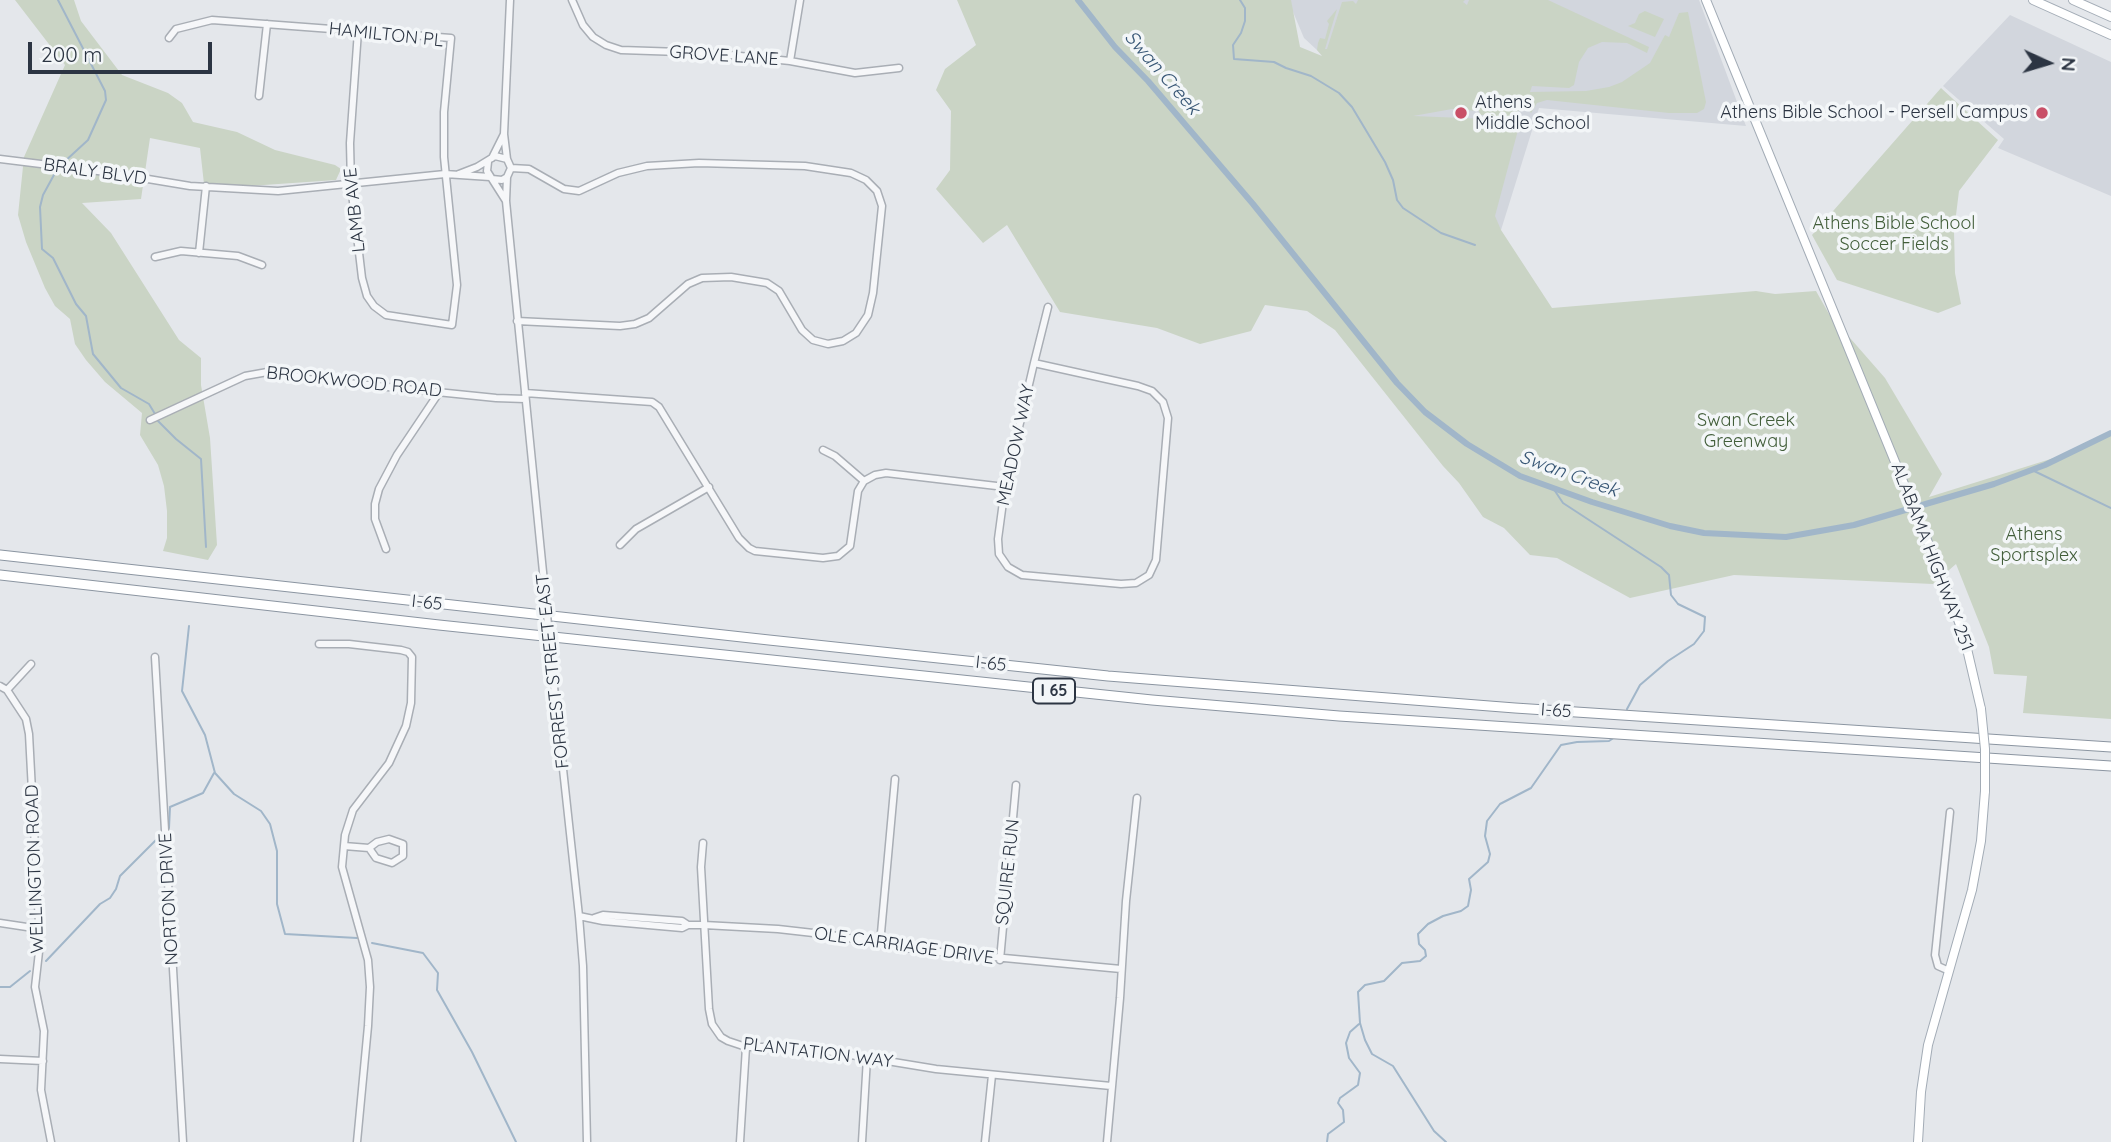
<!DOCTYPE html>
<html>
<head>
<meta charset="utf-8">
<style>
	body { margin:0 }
	#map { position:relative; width:2111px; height:1142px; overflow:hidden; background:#e4e7eb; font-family:Quicksand,sans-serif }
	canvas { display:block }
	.north { position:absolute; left:2013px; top:28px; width:70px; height:70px; -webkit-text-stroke:5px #f3f6f8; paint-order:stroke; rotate:94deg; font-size:19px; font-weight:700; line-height:28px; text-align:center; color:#2c3543 }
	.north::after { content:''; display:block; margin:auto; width:24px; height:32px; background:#2c3543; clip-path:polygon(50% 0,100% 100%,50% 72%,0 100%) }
	.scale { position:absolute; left:28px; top:42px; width:184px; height:32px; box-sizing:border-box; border:4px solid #2c3543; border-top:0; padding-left:9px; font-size:21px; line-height:24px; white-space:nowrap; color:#2c3543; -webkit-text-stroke:5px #f3f6f8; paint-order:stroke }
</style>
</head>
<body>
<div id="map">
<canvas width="2111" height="1142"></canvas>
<div class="north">N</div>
<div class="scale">200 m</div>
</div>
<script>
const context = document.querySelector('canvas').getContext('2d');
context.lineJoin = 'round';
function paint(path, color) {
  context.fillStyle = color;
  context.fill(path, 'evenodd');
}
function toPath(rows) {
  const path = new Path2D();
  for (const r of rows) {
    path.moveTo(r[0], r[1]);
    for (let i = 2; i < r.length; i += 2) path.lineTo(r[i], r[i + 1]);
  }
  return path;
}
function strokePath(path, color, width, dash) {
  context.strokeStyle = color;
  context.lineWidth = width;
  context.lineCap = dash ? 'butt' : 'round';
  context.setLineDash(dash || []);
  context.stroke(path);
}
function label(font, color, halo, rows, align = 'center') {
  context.font = font + ' Quicksand,sans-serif';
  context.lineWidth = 7;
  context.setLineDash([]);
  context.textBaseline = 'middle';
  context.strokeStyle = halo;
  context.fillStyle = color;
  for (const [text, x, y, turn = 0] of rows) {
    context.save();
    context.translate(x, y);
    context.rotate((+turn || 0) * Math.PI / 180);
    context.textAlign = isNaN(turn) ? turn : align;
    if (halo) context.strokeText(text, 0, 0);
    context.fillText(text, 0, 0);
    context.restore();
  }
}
paint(toPath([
	[1288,0,1699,0,1746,126,1539,108,1501,230,1442,219,1398,125,1304,38],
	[2010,15,2111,62,2111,196,1998,148,2004,139,1943,86]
]), '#d2d6dd');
paint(toPath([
	[15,0,74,0,81,21,122,75,168,93,182,103,193,122,237,132,275,150,335,165,341,169,336,180,235,187,204,184,200,148,150,138,141,199,82,203,111,233,179,340,201,358,201,385,210,438,217,545,208,560,163,551,167,538,167,511,164,486,158,465,140,435,142,413,105,382,86,360,75,344,70,319,55,306,45,288,26,242,18,215,24,157,65,65],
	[957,0,1291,0,1300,47,1322,56,1317,50,1318,43,1320,38,1325,39,1329,24,1327,21,1337,9,1325,49,1327,49,1342,2,1353,1,1356,4,1358,0,1465,0,1463,2,1467,5,1469,0,1548,0,1649,47,1647,53,1627,43,1602,42,1588,48,1579,62,1574,85,1569,88,1532,86,1530,92,1586,91,1609,87,1622,82,1650,63,1665,35,1669,37,1679,13,1688,12,1706,102,1704,109,1697,113,1669,113,1547,100,1537,103,1531,113,1527,106,1511,115,1518,130,1495,216,1501,230,1552,308,1756,291,1775,294,1816,291,1829,314,1885,378,1942,474,1929,497,2057,457,2095,442,2111,432,2111,719,2023,713,2027,676,1994,674,1989,647,1956,564,1933,584,1734,575,1630,598,1557,558,1530,555,1504,528,1483,517,1459,483,1443,466,1335,330,1307,311,1265,305,1251,331,1200,344,1157,328,1060,312,1007,225,983,243,936,189,950,170,951,111,936,90,945,69,976,45],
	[1452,109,1479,111,1480,115,1488,115,1488,119,1413,116],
	[1645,11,1664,19,1655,37,1628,26,1635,23,1639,14],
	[1941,88,1998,140,1959,191,1954,231,1955,273,1961,304,1938,313,1837,280,1812,235]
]), '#cad4c5');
strokePath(toPath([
	[58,0,105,91,106,100,88,140,63,163],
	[1240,0,1245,8,1245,21,1241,33,1233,45,1234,59,1274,62,1286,68,1311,76,1339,93,1352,107,1385,162,1393,180,1397,200,1403,208,1441,233,1475,245],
	[55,173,43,195,40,207,42,249,53,258,76,304,86,316,93,354,121,388,149,404,155,414],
	[158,421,176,439,201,459,206,547],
	[2032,470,2111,508],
	[1553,488,1563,503,1661,567,1669,575,1671,595,1678,604,1705,617,1704,631,1694,644,1668,661,1640,685,1627,709],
	[189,626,182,691,205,735,215,773,234,794,261,811,270,824,277,851,277,904,285,934,357,938],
	[169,828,170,807,203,793,214,773],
	[372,943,423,953,438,973,437,990,472,1052,516,1142],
	[46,961,100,904,110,898,116,889,120,876,159,837],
	[0,987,10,987,30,971],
	[1327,1142,1328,1134,1344,1122,1343,1110,1338,1103,1340,1098,1358,1085,1360,1073,1349,1058,1346,1043,1350,1032,1359,1024],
	[1446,1142,1434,1131,1393,1066,1372,1054,1365,1040,1360,1023,1358,992,1365,985,1384,981,1402,963,1420,961,1426,956,1425,950,1419,944,1418,934,1428,924,1443,916,1461,911,1468,906,1471,890,1469,879,1488,862,1490,854,1485,836,1487,821,1500,804,1531,788,1561,745,1577,742,1609,741,1615,737]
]), '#a1b6c9', 2);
strokePath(toPath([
	[1078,0,1115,47,1148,81,1253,204,1397,383,1425,412,1467,444,1520,476,1592,502,1670,526,1704,533,1786,537,1854,525,1994,484,2045,465,2111,433]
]), '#a1b6c9', 6);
const minor = toPath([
	[510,0,504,134,507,159,511,168,507,177,506,201,544,582],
	[572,0,583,25,593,37,606,45,621,50,710,53,790,61,855,73,899,68],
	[169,38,176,29,212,20,451,38,444,112,444,157,457,285,452,325,386,315,374,306,367,296,362,278,351,185,350,143,358,31],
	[790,61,800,0],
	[259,96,267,24],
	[492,158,504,134],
	[0,159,106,172,190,186,278,191,445,174,490,177],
	[488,162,487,171,492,179,502,180,507,177],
	[511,168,529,169,564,189,579,191,618,173,647,166,699,163,805,166,851,173,866,180,877,191,882,206,873,293,868,315,856,333,843,341,828,344,813,340,802,330,779,291,767,283,731,277,702,278,688,284,649,318,635,324,620,326,517,321],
	[459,174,477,167,495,156,507,159],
	[492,179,506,201],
	[199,253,206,186],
	[155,257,181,251,238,256,262,265],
	[1034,363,1138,386,1152,391,1163,402,1168,418,1156,560,1149,575,1136,583,1121,584,1022,575,1008,567,999,554,998,539,1005,487,1034,363,1048,307],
	[525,393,652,402,659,407,739,538,749,548,755,551,823,558,838,556,850,546,858,491,864,481,875,475,886,473,1005,487],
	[150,420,245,376,273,371,309,379,496,398,525,399],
	[823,450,835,456,864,481],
	[620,545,636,529,709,487],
	[386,549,375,519,375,504,379,489,397,455,440,391],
	[319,644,349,644,401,650,408,652,412,657,411,703,406,726,389,763,353,810,345,835,342,867,368,960,370,987,368,1026,357,1142],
	[155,657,183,1142],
	[552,668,579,916,583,966,587,1142],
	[0,686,7,690,26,719,29,734,40,943,35,987,44,1031,41,1090,51,1142],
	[7,690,31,664],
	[703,843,701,867,709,1009,712,1024,721,1037,728,1041,746,1047,802,1047,936,1069,1111,1086],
	[344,846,369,848,376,858,392,863,403,856,403,844,389,839,377,842,369,848],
	[579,916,603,921,682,928,688,925,704,925,778,929,831,935,919,950,1121,969],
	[594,918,603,915,682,921,688,925],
	[0,923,40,929],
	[880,944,895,779],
	[1000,960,1016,785],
	[1947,970,1938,966,1935,955,1950,812],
	[0,1059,43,1061],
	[740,1142,746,1047],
	[862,1142,867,1058],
	[985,1142,992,1075],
	[1107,1142,1120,998,1126,901,1137,798]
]);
const major = toPath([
	[1706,0,1945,584,1964,636,1981,709],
	[2033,0,2111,35],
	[2073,0,2111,17],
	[1918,1142,1921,1092,1928,1045,1972,890,1981,841,1985,791]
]);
const highway = toPath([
	[0,555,769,640,1108,676,1515,708,2111,747],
	[0,575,439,625,1152,700,1339,716,2111,766]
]);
strokePath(minor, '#a9aeb5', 9);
strokePath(major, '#a3acb6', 10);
strokePath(highway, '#8b95a1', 11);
strokePath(minor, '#f6f7f9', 6);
strokePath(major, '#fff', 8);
strokePath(highway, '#fff', 9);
const minorBridge = toPath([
	[544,582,552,668]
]);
const majorBridge = toPath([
	[1981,709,1985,749,1985,791]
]);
strokePath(minorBridge, '#a9aeb5', 9, []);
strokePath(majorBridge, '#a3acb6', 10, []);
strokePath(minorBridge, '#f6f7f9', 6);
strokePath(majorBridge, '#fff', 8);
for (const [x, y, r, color] of [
	[1461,113,7,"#c94f67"],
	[2042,113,7,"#c94f67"]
]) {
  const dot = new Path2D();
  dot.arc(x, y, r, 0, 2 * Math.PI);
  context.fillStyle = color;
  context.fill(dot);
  strokePath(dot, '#f3f6f8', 2.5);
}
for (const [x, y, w] of [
	[1054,691,42]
]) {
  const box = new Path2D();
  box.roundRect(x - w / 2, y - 12.5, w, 25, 5);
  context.fillStyle = '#f3f6f8';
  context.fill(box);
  strokePath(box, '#2c3543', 2);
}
label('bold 16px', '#2c3543', null, [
	["I 65",1054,691]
]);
label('18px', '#2c3543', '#f3f6f8', [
	["HAMILTON PL",386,35,6],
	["GROVE LANE",724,56,4],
	["BRALY BLVD",95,172,8],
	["LAMB AVE",355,210,-96],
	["BROOKWOOD ROAD",354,382,6],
	["MEADOW WAY",1016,445,-78],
	["ALABAMA HIGHWAY 251",1932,557,69],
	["I-65",427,603,6],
	["I-65",991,664,6],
	["FORREST STREET EAST",553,671,-96],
	["I-65",1556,711,4],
	["WELLINGTON ROAD",35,869,-92],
	["SQUIRE RUN",1008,872,-84],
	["NORTON DRIVE",169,899,-93],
	["OLE CARRIAGE DRIVE",904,946,8],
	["PLANTATION WAY",818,1053,7]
]);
label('18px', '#2c3543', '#f3f6f8', [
	["Athens",1475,103],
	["Middle School",1475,124],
	["Athens Bible School - Persell Campus",2028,113,"right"]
], 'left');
label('18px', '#425e3a', '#f3f6f8', [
	["Athens Bible School",1894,224],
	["Soccer Fields",1894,245],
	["Swan Creek",1746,421],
	["Greenway",1746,442],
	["Athens",2034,535],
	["Sportsplex",2034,556]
]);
label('italic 19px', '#375675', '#f3f6f8', [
	["Swan Creek",1162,73,49],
	["Swan Creek",1569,474,20]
]);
</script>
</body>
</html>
